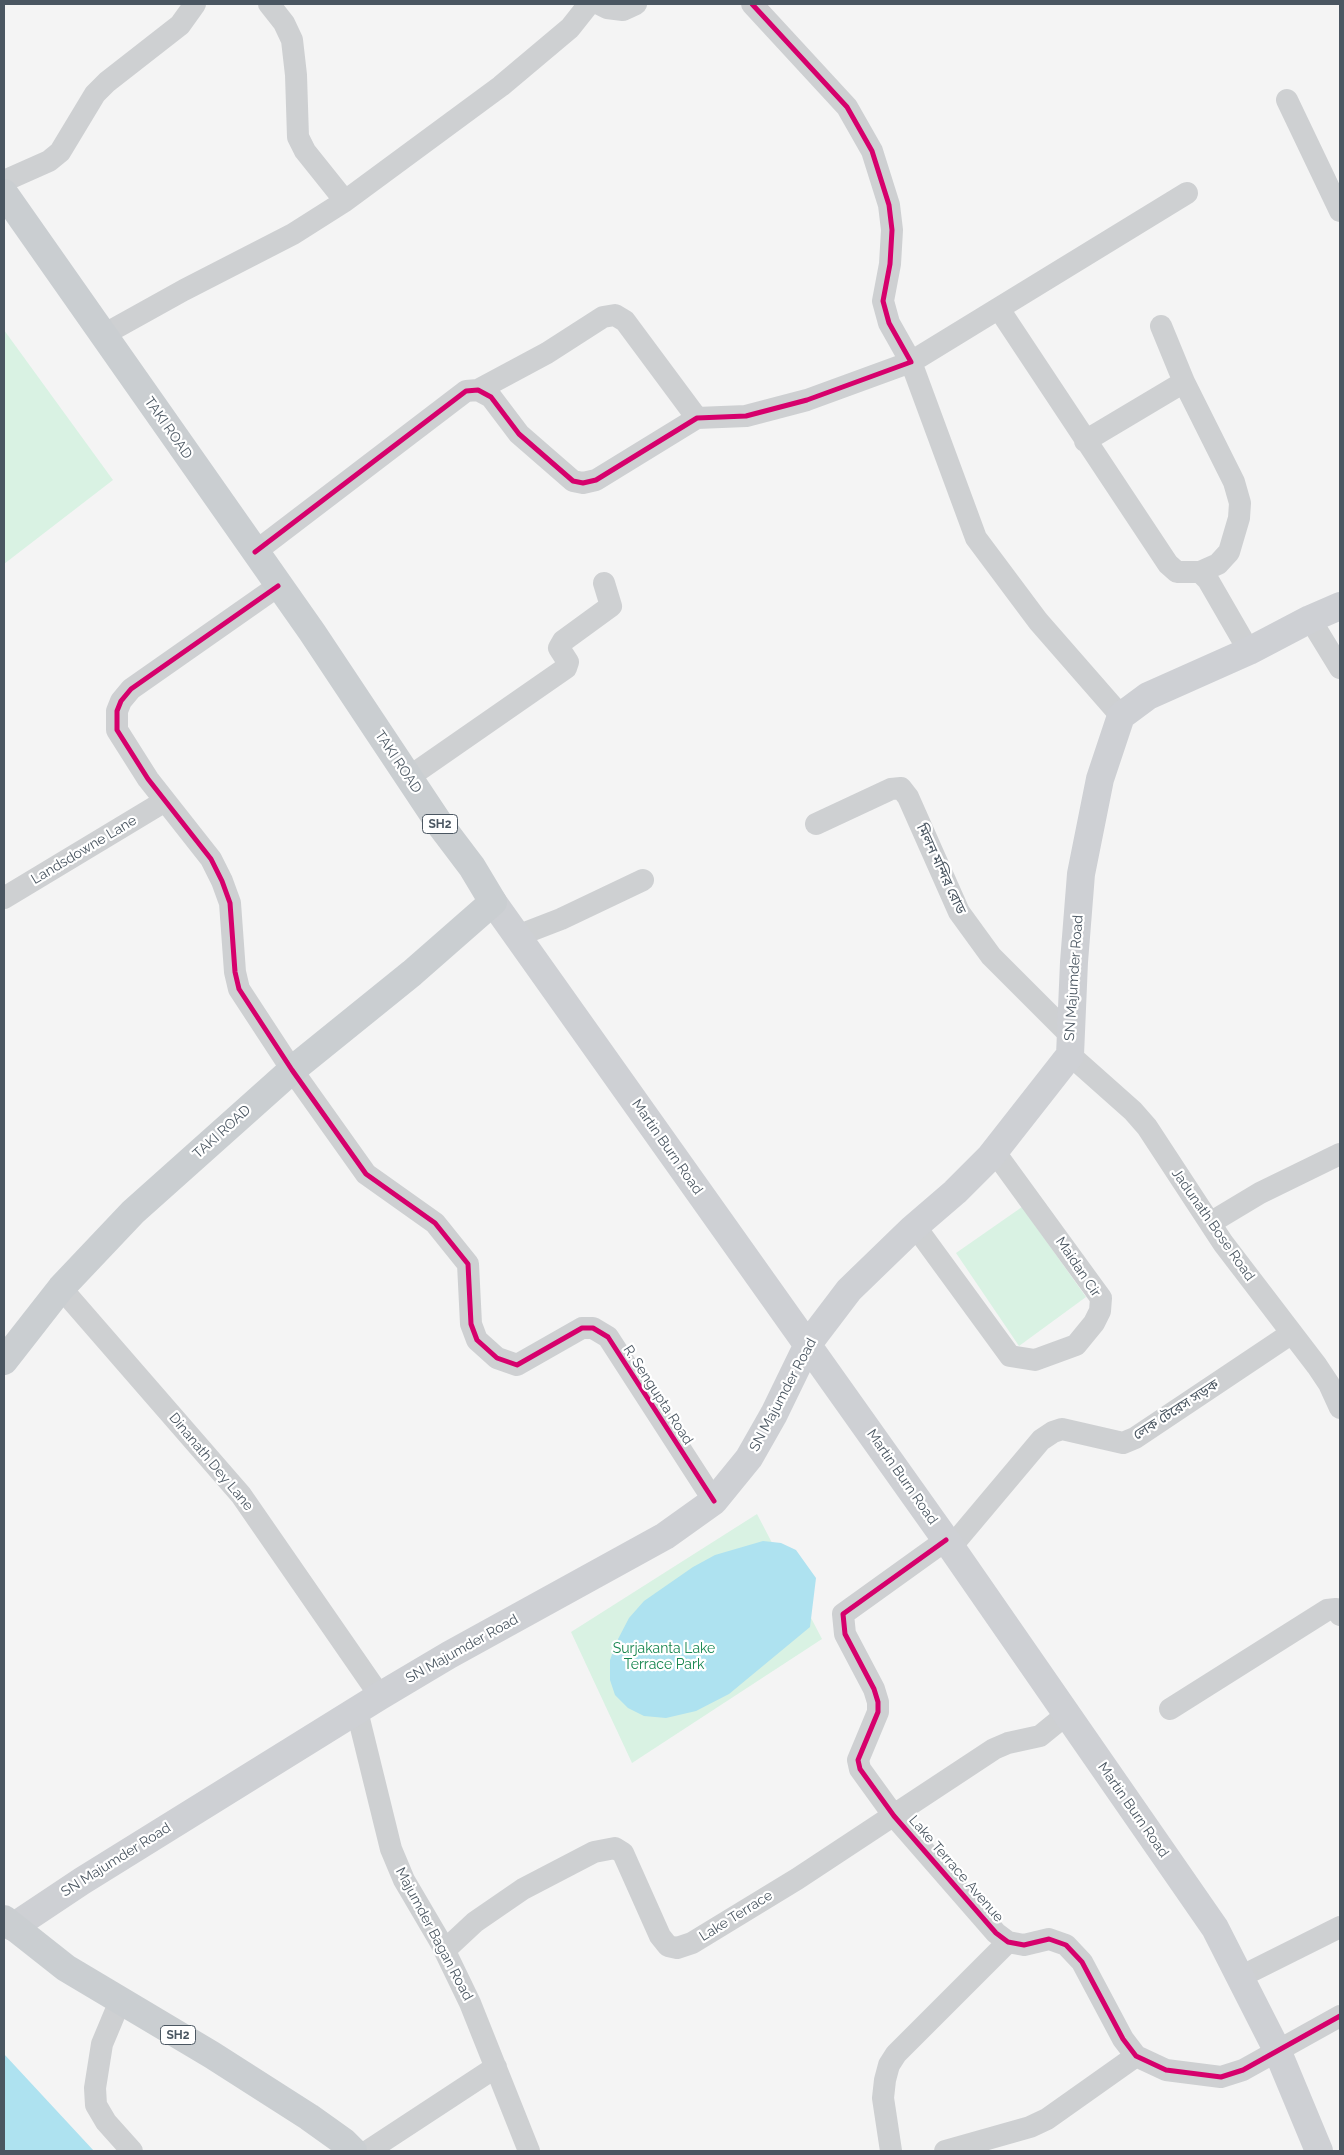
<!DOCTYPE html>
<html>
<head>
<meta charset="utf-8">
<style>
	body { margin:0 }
	#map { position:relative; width:1344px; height:2155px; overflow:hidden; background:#f4f4f4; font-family:Raleway,sans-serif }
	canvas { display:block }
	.frame { position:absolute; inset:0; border:5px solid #4a5661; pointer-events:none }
</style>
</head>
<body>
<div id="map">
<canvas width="1344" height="2155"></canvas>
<div class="frame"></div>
</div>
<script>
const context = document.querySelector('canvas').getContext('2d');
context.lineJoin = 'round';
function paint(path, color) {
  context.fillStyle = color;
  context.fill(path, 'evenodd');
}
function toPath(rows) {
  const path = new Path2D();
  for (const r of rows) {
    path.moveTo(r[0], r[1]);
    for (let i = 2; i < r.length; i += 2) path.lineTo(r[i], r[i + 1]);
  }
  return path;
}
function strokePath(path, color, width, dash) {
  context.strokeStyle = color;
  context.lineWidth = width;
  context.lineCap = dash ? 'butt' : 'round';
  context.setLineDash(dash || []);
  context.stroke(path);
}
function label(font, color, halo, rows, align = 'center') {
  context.font = font + ' Raleway,"Noto Sans Bengali",sans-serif';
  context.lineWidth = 4.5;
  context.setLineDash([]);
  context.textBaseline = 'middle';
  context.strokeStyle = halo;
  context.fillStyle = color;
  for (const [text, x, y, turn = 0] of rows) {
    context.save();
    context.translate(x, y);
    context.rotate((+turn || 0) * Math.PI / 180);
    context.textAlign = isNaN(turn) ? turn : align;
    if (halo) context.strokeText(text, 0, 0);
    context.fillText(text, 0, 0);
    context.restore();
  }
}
paint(toPath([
	[4,330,113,480,4,564],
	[1022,1207,1086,1297,1019,1346,956,1253],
	[757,1514,822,1639,632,1763,571,1632]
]), '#d9f2e3');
paint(toPath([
	[763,1541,781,1543,796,1550,816,1578,810,1627,729,1694,696,1711,666,1718,644,1716,628,1708,615,1695,610,1680,610,1660,617,1641,629,1618,644,1601,693,1567,715,1555],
	[4,2054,94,2151,4,2151]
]), '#aee2f0');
strokePath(toPath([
	[269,4,284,23,292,40,296,75,298,137,305,151,345,201],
	[599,4,607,8,623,10,636,4],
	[1287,100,1340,211],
	[4,181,49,161,60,152,95,94,107,82,180,25,195,4],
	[999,309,1168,564,1177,572,1200,572,1208,580,1249,651],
	[1161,326,1184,382,1234,482,1240,503,1239,518,1229,552,1218,564,1200,572],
	[103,335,184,290,293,234,345,201,501,86,570,28,589,4],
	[478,390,547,353,603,317,615,315,625,321,697,418],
	[1085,441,1184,382],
	[255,552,466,391,478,390,491,397,519,434,573,481,583,483,596,480,697,418,746,416,807,400,911,362,889,323,883,301,890,264,892,230,889,205,872,151,847,107,752,4],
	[278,586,131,689,121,701,117,711,117,730,148,779,211,859,222,881,230,903,235,972,239,989,292,1070,366,1174,435,1223,468,1264,471,1324,477,1340,497,1358,517,1365,582,1328,593,1328,608,1337,714,1501],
	[1310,619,1340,668],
	[1121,716,1038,621,976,538,911,362,1187,193],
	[409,777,566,668,568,662,559,648,563,641,611,606,604,583],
	[816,824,891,789,901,788,908,797,959,912,991,956,1070,1035],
	[4,898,165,801],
	[517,936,561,919,643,880],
	[1070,1055,1133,1111,1147,1127,1223,1243,1317,1366,1329,1384,1340,1408],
	[1210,1223,1260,1193,1340,1154],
	[915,1226,1010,1356,1035,1360,1076,1345,1094,1323,1100,1311,1101,1298,994,1151],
	[61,1288,241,1495,380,1696],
	[946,1540,843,1614,845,1634,874,1689,878,1702,878,1712,858,1760,860,1769,894,1816,996,1933,1008,1942,1024,1945,1049,1939,1066,1945,1082,1962,1123,2039,1136,2056,1166,2070,1221,2077,1243,2070,1340,2016],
	[951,1547,1041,1440,1053,1432,1062,1429,1123,1443,1135,1438,1292,1333],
	[1170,1709,1327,1610,1336,1609,1340,1615],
	[357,1711,391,1849,404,1880,441,1943,470,2003,529,2151],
	[445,1950,475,1922,523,1889,594,1852,615,1848,623,1853,660,1936,668,1946,677,1948,692,1943,797,1879,994,1749,1008,1743,1040,1736,1067,1714],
	[1240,1977,1340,1927],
	[120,2001,102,2044,95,2088,96,2105,106,2122,132,2151],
	[368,2151,496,2067],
	[891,2151,883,2098,885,2080,889,2065,896,2054,1008,1942],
	[945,2151,1030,2127,1047,2119,1136,2056]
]), '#ced0d2', 22);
strokePath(toPath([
	[493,902,951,1547,1215,1928,1277,2050,1319,2151],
	[13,1927,82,1881,380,1696,449,1655,665,1536,714,1501,749,1458,774,1414,808,1344,849,1290,912,1229,955,1192,990,1157,1070,1055,1074,962,1081,874,1100,779,1121,716,1148,696,1249,651,1310,619,1340,606]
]), '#ced0d4', 28);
strokePath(toPath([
	[4,193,312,632,441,826,472,867,493,902,412,973,292,1070,133,1212,61,1288,4,1361],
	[4,1919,66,1968,212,2055,309,2117,344,2142,353,2151]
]), '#caced1', 28);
strokePath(toPath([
	[255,552,466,391,478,390,491,397,519,434,573,481,583,483,596,480,697,418,746,416,807,400,911,362,889,323,883,301,890,264,892,230,889,205,872,151,847,107,752,4],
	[278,586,131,689,121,701,117,711,117,730,148,779,211,859,222,881,230,903,235,972,239,989,292,1070,366,1174,435,1223,468,1264,471,1324,477,1340,497,1358,517,1365,582,1328,593,1328,608,1337,714,1501],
	[946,1540,843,1614,845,1634,874,1689,878,1702,878,1712,858,1760,860,1769,894,1816,996,1933,1008,1942,1024,1945,1049,1939,1066,1945,1082,1962,1123,2039,1136,2056,1166,2070,1221,2077,1243,2070,1340,2016]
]), '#d6006c', 5);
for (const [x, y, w] of [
	[440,824,35],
	[178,2035,35]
]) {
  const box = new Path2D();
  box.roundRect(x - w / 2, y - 9.5, w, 19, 4);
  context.fillStyle = '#fff';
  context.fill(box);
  strokePath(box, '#4a5661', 1);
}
label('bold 12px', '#4a5661', null, [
	["SH2",440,824],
	["SH2",178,2035]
]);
label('14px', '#4a5661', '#fff', [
	["TAKI ROAD",168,428,55],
	["TAKI ROAD",398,762,56],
	["Landsdowne Lane",84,850,-31],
	["মিলন মন্দির রোড",941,869,65],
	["SN Majumder Road",1074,978,-86],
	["TAKI ROAD",222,1132,-42],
	["Martin Burn Road",667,1147,55],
	["Jadunath Bose Road",1213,1225,55],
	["Maidan Cir",1078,1267,56],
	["R. Sengupta Road",658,1395,57],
	["SN Majumder Road",783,1395,-62],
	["লেক টেরেস সড়ক",1176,1410,-33],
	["Dinanath Dey Lane",211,1462,50],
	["Martin Burn Road",902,1477,55],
	["SN Majumder Road",462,1649,-29],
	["Martin Burn Road",1133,1810,55],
	["SN Majumder Road",116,1860,-32],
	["Lake Terrace Avenue",956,1869,49],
	["Lake Terrace",736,1916,-32],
	["Majumder Bagan Road",434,1934,62]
]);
label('14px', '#17864f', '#fff', [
	["Surjakanta Lake",664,1649],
	["Terrace Park",664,1665]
]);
</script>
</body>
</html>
